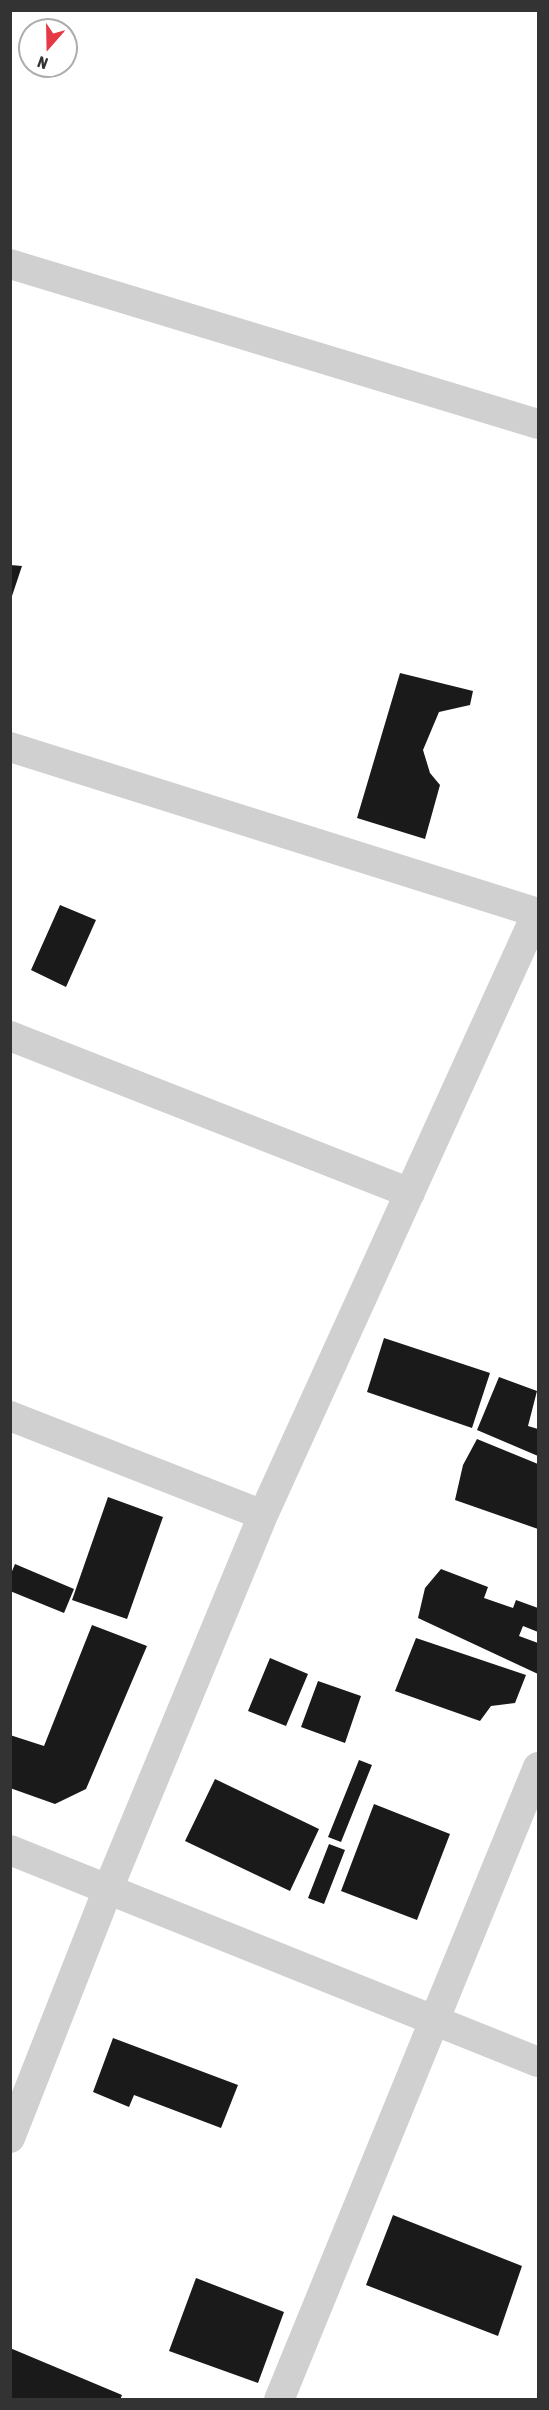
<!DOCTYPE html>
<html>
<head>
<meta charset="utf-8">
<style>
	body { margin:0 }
	#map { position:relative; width:549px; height:2410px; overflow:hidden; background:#fff; font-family:"Asap Condensed",sans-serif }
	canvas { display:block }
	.frame { position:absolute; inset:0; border:12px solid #333; pointer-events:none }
	.north { position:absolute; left:18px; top:18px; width:60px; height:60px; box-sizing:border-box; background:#fff; border:2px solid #adadad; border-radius:50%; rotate:200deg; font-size:16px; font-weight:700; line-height:24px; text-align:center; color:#333 }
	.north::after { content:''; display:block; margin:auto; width:21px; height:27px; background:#e63946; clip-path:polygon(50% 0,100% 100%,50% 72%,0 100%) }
</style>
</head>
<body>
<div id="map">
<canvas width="549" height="2410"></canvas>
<div class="frame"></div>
<div class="north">N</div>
</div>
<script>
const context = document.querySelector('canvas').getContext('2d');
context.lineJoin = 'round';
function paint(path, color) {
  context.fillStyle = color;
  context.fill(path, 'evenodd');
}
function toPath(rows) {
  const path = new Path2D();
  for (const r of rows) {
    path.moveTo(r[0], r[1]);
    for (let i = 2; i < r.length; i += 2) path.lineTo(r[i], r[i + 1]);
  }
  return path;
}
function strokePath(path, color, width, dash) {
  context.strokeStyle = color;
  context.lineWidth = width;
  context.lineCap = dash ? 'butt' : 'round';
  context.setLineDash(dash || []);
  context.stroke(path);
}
paint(toPath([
	[10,565,22,566,11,599,10,599],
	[400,673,473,691,470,705,439,712,423,750,430,773,440,785,425,839,357,818],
	[60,905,96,920,66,987,31,970],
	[384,1338,490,1373,472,1428,367,1392],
	[499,1377,537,1391,528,1426,538,1429,538,1456,477,1430],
	[477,1439,538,1464,538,1529,455,1500,463,1465],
	[108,1497,163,1517,127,1619,72,1600],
	[15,1564,74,1589,64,1613,10,1591,10,1576],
	[441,1569,488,1587,484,1598,513,1608,516,1600,538,1608,538,1632,523,1626,519,1636,538,1643,538,1674,418,1618,425,1588],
	[92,1625,147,1646,86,1789,55,1804,10,1788,10,1735,44,1746],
	[416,1638,526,1675,515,1703,491,1706,480,1721,395,1691],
	[270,1658,308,1674,286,1726,248,1711],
	[318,1681,361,1696,345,1743,301,1727],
	[359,1760,372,1765,341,1842,328,1837],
	[215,1779,319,1829,290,1891,185,1841],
	[374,1804,450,1834,417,1920,341,1891],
	[329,1844,345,1850,324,1904,308,1898],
	[113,2038,238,2085,221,2128,134,2095,129,2107,93,2092],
	[393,2215,522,2266,498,2336,366,2285],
	[196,2278,284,2312,258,2383,169,2351],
	[10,2348,122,2395,120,2400,10,2400]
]), '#1a1a1a');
strokePath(toPath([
	[10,264,538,424],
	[10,747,538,913],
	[10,1036,410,1193],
	[10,1416,263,1515],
	[10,1850,538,2062],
	[10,2138,108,1889,263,1515,537,913],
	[279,2400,538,1767]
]), '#d0d0d0', 30);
</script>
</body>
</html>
